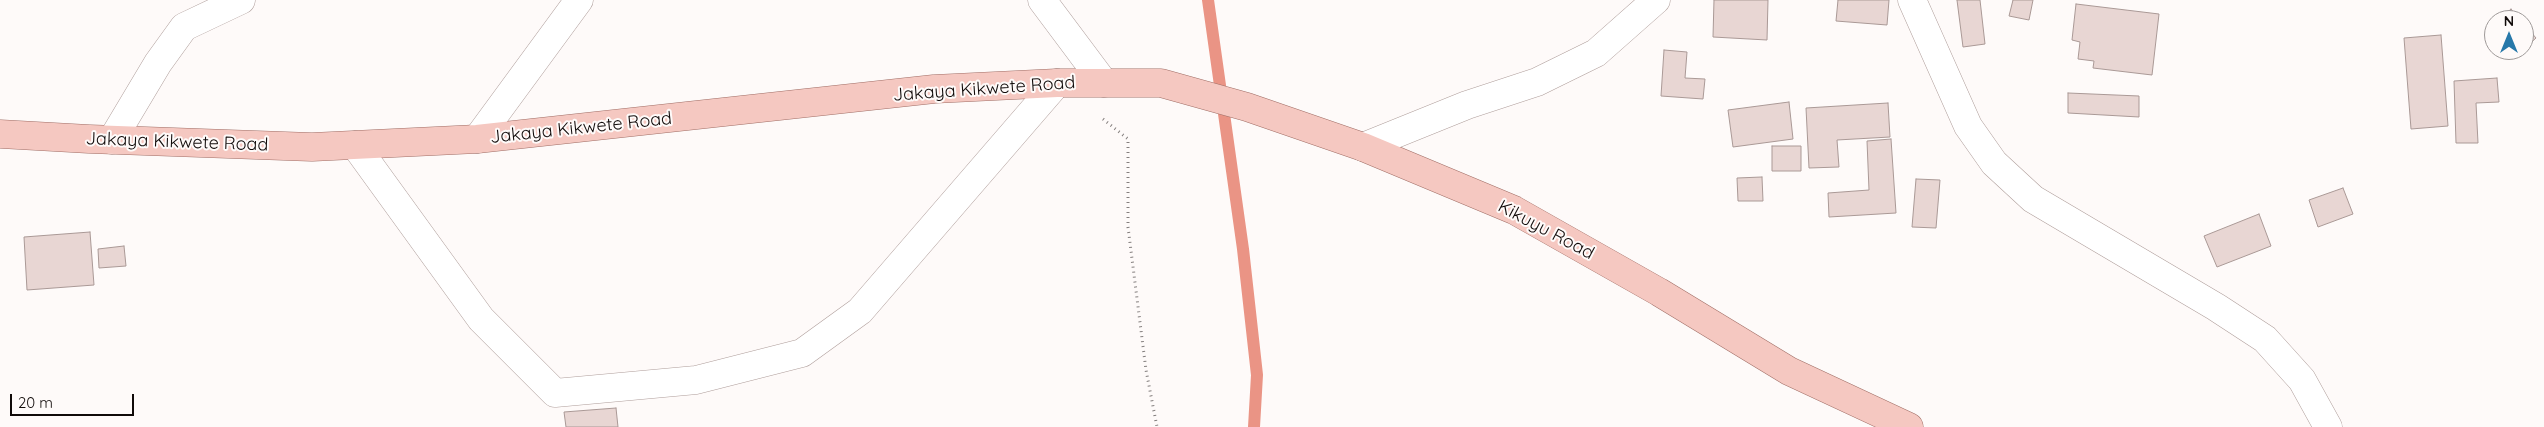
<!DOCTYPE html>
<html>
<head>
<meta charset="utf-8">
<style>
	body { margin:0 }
	#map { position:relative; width:2544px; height:427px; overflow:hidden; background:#fefaf9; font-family:Quicksand,sans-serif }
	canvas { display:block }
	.north { position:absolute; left:2484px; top:10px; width:50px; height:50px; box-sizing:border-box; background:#fefaf9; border:1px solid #9f9a99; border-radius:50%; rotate:0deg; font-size:14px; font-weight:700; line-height:20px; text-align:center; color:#100a09 }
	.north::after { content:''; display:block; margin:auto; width:18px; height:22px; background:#2778a9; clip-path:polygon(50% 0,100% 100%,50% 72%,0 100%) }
	.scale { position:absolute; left:10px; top:394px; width:124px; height:22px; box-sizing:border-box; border:2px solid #100a09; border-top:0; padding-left:6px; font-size:15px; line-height:18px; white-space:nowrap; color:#100a09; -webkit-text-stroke:4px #fefaf9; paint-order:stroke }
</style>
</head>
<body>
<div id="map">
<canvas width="2544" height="427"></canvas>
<div class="north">N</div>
<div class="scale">20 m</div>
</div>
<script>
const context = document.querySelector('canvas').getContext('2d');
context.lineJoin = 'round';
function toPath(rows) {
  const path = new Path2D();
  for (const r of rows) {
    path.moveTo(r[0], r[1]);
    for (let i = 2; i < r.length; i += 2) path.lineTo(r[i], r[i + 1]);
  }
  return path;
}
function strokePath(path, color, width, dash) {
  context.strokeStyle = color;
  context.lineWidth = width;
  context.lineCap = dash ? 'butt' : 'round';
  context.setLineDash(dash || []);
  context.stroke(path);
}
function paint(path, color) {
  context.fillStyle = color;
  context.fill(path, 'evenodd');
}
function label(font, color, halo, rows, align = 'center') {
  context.font = font + ' Quicksand,sans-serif';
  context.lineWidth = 4;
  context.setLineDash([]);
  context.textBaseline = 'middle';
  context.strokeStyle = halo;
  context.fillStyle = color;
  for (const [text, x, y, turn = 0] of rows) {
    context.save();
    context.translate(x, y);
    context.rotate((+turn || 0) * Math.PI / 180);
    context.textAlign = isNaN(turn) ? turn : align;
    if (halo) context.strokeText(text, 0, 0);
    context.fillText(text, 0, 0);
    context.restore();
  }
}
strokePath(toPath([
	[1208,0,1243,249,1257,375,1254,427]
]), '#ea9485', 12);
const building = toPath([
	[1714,0,1768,0,1767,40,1713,37,1714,0],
	[1838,0,1889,0,1887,25,1836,21,1838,0],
	[1957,0,1980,0,1985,44,1963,47,1957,0],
	[2013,0,2033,0,2029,20,2009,16,2013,0],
	[2076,4,2159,14,2152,75,2093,68,2094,61,2078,59,2080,42,2072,40,2076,4],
	[2511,9,2520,20,2499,20,2511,9],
	[2524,24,2536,38,2524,49,2524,24],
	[2441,35,2448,126,2411,129,2404,38,2441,35],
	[1664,50,1687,52,1685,78,1705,79,1703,99,1661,96,1664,50],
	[2504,50,2523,50,2512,59,2504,50],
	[2497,78,2499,102,2476,103,2478,143,2456,143,2454,81,2497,78],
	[2068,93,2139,96,2139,117,2068,113,2068,93],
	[1789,102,1793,139,1733,147,1728,110,1789,102],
	[1888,103,1890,137,1837,140,1839,167,1809,168,1806,108,1888,103],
	[1891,139,1896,213,1829,217,1828,193,1869,190,1867,141,1891,139],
	[1772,146,1801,146,1801,171,1772,171,1772,146],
	[1762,177,1763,201,1738,201,1737,178,1762,177],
	[1916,179,1940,180,1936,228,1912,227,1916,179],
	[2343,188,2353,214,2318,227,2309,200,2343,188],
	[2259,214,2271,246,2217,267,2204,236,2259,214],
	[90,232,94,285,27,290,24,237,90,232],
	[124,246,126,266,99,268,98,249,124,246],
	[616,408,618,427,566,427,564,412,616,408]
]);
paint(building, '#e8d6d3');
strokePath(building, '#aa9996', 1);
const minor = toPath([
	[1042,0,1104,83],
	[1912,0,1968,126,1994,163,2033,199,2216,307,2265,339,2302,380,2328,427],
	[477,139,579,0],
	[112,140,158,63,184,27,241,0],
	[355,145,481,319,555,393,696,380,802,353,860,311,1057,83],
	[1363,147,1467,105,1537,82,1596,53,1656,0]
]);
const major = toPath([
	[0,134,89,139,312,147,477,139,934,89,1057,83,1161,83,1247,107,1363,147,1514,210,1659,292,1789,371,1909,427]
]);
strokePath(minor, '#af9e9b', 29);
strokePath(major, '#a06e66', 29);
strokePath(toPath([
	[1103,119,1128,139,1128,227,1146,370,1157,427]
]), '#847f7e', 3, [1, 4]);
strokePath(minor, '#fff', 28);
strokePath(major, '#f5c8c1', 28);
label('18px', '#100a09', '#fefaf9', [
	["Jakaya Kikwete Road",984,89,-4],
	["Jakaya Kikwete Road",581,128,-6],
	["Jakaya Kikwete Road",177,142,2],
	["Kikuyu Road",1546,230,28]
]);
</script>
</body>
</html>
